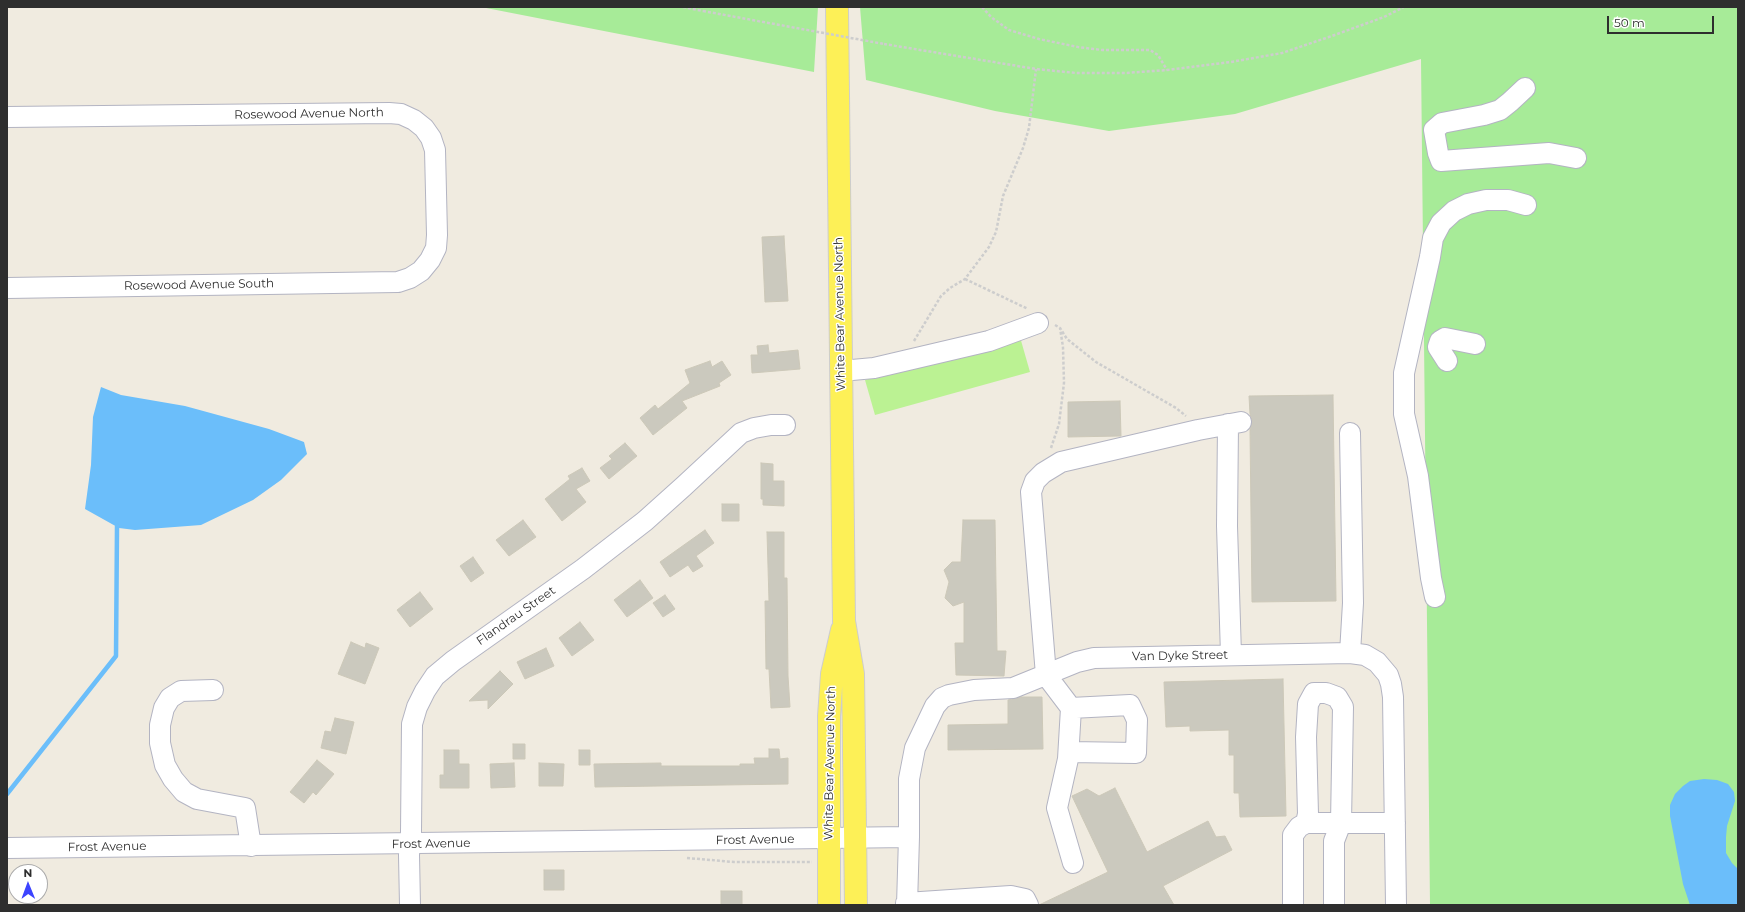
<!DOCTYPE html>
<html>
<head>
<meta charset="utf-8">
<style>
	body { margin:0 }
	#map { position:relative; width:1745px; height:912px; overflow:hidden; background:#f0ebe0; font-family:Montserrat,sans-serif }
	canvas { display:block }
	.frame { position:absolute; inset:0; border:8px solid #2e2e2e; pointer-events:none }
	.north { position:absolute; left:8px; top:864px; width:40px; height:40px; box-sizing:border-box; background:#fff; border:1px solid #ababab; border-radius:50%; rotate:359deg; font-size:11px; font-weight:700; line-height:16px; text-align:center; color:#2e2e2e }
	.north::after { content:''; display:block; margin:auto; width:14px; height:18px; background:#3d44ff; clip-path:polygon(50% 0,100% 100%,50% 72%,0 100%) }
	.scale { position:absolute; left:1607px; top:16px; width:107px; height:18px; box-sizing:border-box; border:2px solid #2e2e2e; border-top:0; padding-left:5px; font-size:12px; line-height:14px; white-space:nowrap; color:#2e2e2e; -webkit-text-stroke:3px #fff; paint-order:stroke }
</style>
</head>
<body>
<div id="map">
<canvas width="1745" height="912"></canvas>
<div class="frame"></div>
<div class="north">N</div>
<div class="scale">50 m</div>
</div>
<script>
const context = document.querySelector('canvas').getContext('2d');
context.lineJoin = 'round';
function paint(path, color) {
  context.fillStyle = color;
  context.fill(path, 'evenodd');
}
function toPath(rows) {
  const path = new Path2D();
  for (const r of rows) {
    path.moveTo(r[0], r[1]);
    for (let i = 2; i < r.length; i += 2) path.lineTo(r[i], r[i + 1]);
  }
  return path;
}
function strokePath(path, color, width, dash) {
  context.strokeStyle = color;
  context.lineWidth = width;
  context.lineCap = dash ? 'butt' : 'round';
  context.setLineDash(dash || []);
  context.stroke(path);
}
function label(font, color, halo, rows, align = 'center') {
  context.font = font + ' Montserrat,sans-serif';
  context.lineWidth = 3;
  context.setLineDash([]);
  context.textBaseline = 'middle';
  context.strokeStyle = halo;
  context.fillStyle = color;
  for (const [text, x, y, turn = 0] of rows) {
    context.save();
    context.translate(x, y);
    context.rotate((+turn || 0) * Math.PI / 180);
    context.textAlign = isNaN(turn) ? turn : align;
    if (halo) context.strokeText(text, 0, 0);
    context.fillText(text, 0, 0);
    context.restore();
  }
}
paint(toPath([
	[481,7,818,7,814,72],
	[860,7,1738,7,1738,905,1430,905,1421,59,1235,114,1109,131,995,111,866,80]
]), '#a7eb98');
paint(toPath([
	[1020,337,1030,372,875,415,865,380]
]), '#bbf293');
paint(toPath([
	[101,387,121,395,185,406,269,429,304,442,307,454,281,480,253,500,201,525,135,530,119,528,85,509,91,465,93,417],
	[1704,779,1717,780,1728,784,1734,792,1735,801,1727,826,1726,837,1726,853,1732,863,1738,869,1738,905,1690,905,1683,884,1670,816,1670,805,1675,794,1683,786,1690,781]
]), '#6bbefa');
strokePath(toPath([
	[7,794,116,656,117,526]
]), '#6bbefa', 4.5);
const building = toPath([
	[784,236,788,301,765,302,762,237,784,236],
	[768,345,769,353,798,350,800,369,752,373,751,355,758,355,757,346,768,345],
	[710,361,712,367,722,361,731,375,719,383,720,386,682,401,687,408,653,435,640,418,655,405,658,409,690,383,685,370,710,361],
	[1333,395,1336,601,1252,602,1250,429,1252,420,1250,414,1249,396,1333,395],
	[1120,401,1121,436,1068,437,1068,402,1120,401],
	[625,443,637,456,609,479,600,468,612,459,609,456,625,443],
	[761,463,773,464,773,481,784,481,784,506,763,505,763,499,761,499,761,463],
	[582,468,590,481,576,489,586,502,562,521,545,499,570,479,568,476,582,468],
	[722,504,739,504,739,521,722,521,722,504],
	[523,520,536,537,509,556,496,540,523,520],
	[963,520,995,520,997,651,1006,651,1004,676,956,675,955,643,964,643,964,602,953,606,945,598,949,582,944,570,952,562,961,562,963,520],
	[705,530,714,543,696,556,703,566,693,572,688,565,670,577,660,562,705,530],
	[767,532,784,532,784,578,787,578,788,676,790,707,771,708,769,669,766,669,765,601,769,601,767,532],
	[473,557,484,573,471,582,460,566,473,557],
	[640,580,653,598,627,617,614,600,640,580],
	[420,592,433,609,410,627,397,610,420,592],
	[665,595,675,609,663,617,653,603,665,595],
	[580,622,594,640,572,656,559,638,580,622],
	[351,642,365,648,366,643,379,648,365,684,338,674,351,642],
	[546,648,554,666,525,679,517,662,546,648],
	[500,671,513,684,488,709,488,700,469,701,500,671],
	[1283,679,1286,816,1240,817,1239,793,1234,793,1234,755,1229,755,1229,730,1190,731,1190,726,1166,727,1164,682,1283,679],
	[1021,697,1042,697,1043,749,948,750,948,725,1008,724,1008,700,1021,697],
	[335,718,354,722,346,754,321,748,325,731,331,732,335,718],
	[513,744,525,744,525,759,513,759,513,744],
	[769,749,779,749,780,759,788,758,788,784,595,787,594,764,661,763,661,766,740,766,740,764,755,764,754,758,769,758,769,749],
	[444,750,459,750,459,764,469,764,469,788,440,788,440,775,444,775,444,750],
	[579,750,590,750,590,765,579,765,579,750],
	[317,760,334,774,316,795,313,792,304,803,290,792,317,760],
	[514,763,515,787,491,788,490,764,514,763],
	[539,763,564,764,563,786,539,786,539,763],
	[1115,788,1147,852,1208,821,1216,837,1225,836,1232,850,1163,886,1174,905,1039,905,1108,872,1072,796,1087,789,1099,796,1115,788],
	[544,870,564,870,564,890,544,890,544,870],
	[721,891,742,891,742,905,721,905,721,891]
]);
paint(building, '#cbc9be');
strokePath(building, '#ccc8b8', 1);
const minor = toPath([
	[1525,88,1510,102,1500,110,1484,115,1442,123,1434,130,1438,153,1441,161,1549,153,1576,158],
	[7,117,389,113,401,114,414,120,424,128,431,138,435,150,437,235,436,248,430,260,421,271,410,278,398,282,7,288],
	[1447,361,1438,347,1440,341,1445,338,1475,344],
	[841,371,874,368,989,341,1038,323],
	[1228,424,1227,526,1231,655],
	[1350,433,1353,603,1350,653],
	[1435,597,1431,578,1418,476,1404,414,1404,373,1430,257,1433,238,1441,223,1454,211,1468,204,1486,200,1508,200,1526,205],
	[213,690,181,691,170,698,164,708,160,725,160,743,165,765,173,779,184,792,197,799,245,808,251,846],
	[1069,752,1136,753,1137,720,1130,705,1071,708],
	[7,848,909,837,909,779,915,748,935,706,942,698,949,695,974,690,1013,688,1077,662,1094,658,1350,653,1365,655,1377,662,1388,675,1391,684,1393,697,1396,905],
	[1073,863,1057,808,1068,759,1071,708,1046,675,1031,492,1035,481,1043,473,1061,462,1198,430,1241,422],
	[906,903,1011,896,1025,899,1028,905],
	[410,905,409,855,411,832,412,724,417,707,425,691,435,676,453,661,583,569,645,521,684,486,741,433,754,428,771,425,785,425],
	[907,905,909,837],
	[1293,905,1293,835,1299,827,1306,823,1308,814,1306,737,1308,704,1314,693,1326,693,1337,697,1343,707,1341,823,1306,823],
	[1334,905,1334,841,1341,823,1395,823]
]);
const major = toPath([
	[837,7,844,621,853,674,856,905],
	[829,905,829,716,832,674,842,630]
]);
strokePath(minor, '#b3b4c2', 22);
strokePath(major, '#cdcdcd', 24);
strokePath(toPath([
	[683,7,703,11],
	[982,7,991,17,1009,30,1039,39,1078,47,1102,50,1150,50,1158,55,1167,70],
	[884,44,1036,69,1076,73,1126,73,1167,70,1231,62,1282,53,1329,37,1384,17,1404,7],
	[965,279,1028,309],
	[1055,325,1060,328,1067,339,1096,362,1176,408,1186,416],
	[914,341,941,296,950,288,965,279,989,247,996,232,1003,196,1023,148,1029,128,1036,69],
	[1051,448,1059,424,1064,383,1063,347,1060,328],
	[687,858,734,862,812,862]
]), '#cdcdcd', 2.5, [3, 2]);
strokePath(minor, '#fff', 20);
strokePath(major, '#fdf057', 22);
strokePath(toPath([
	[703,11,884,44]
]), '#cdcdcd', 2.5, [3, 2]);
label('12px', '#2e2e2e', '#fff', [
	["Rosewood Avenue North",309,114,-1],
	["Rosewood Avenue South",199,285,-1],
	["White Bear Avenue North",840,314,-91],
	["Flandrau Street",516,616,-35],
	["Van Dyke Street",1180,656,-1],
	["White Bear Avenue North",830,763,-89],
	["Frost Avenue",755,840,-1],
	["Frost Avenue",431,844,-1],
	["Frost Avenue",107,847,-1]
]);
</script>
</body>
</html>
